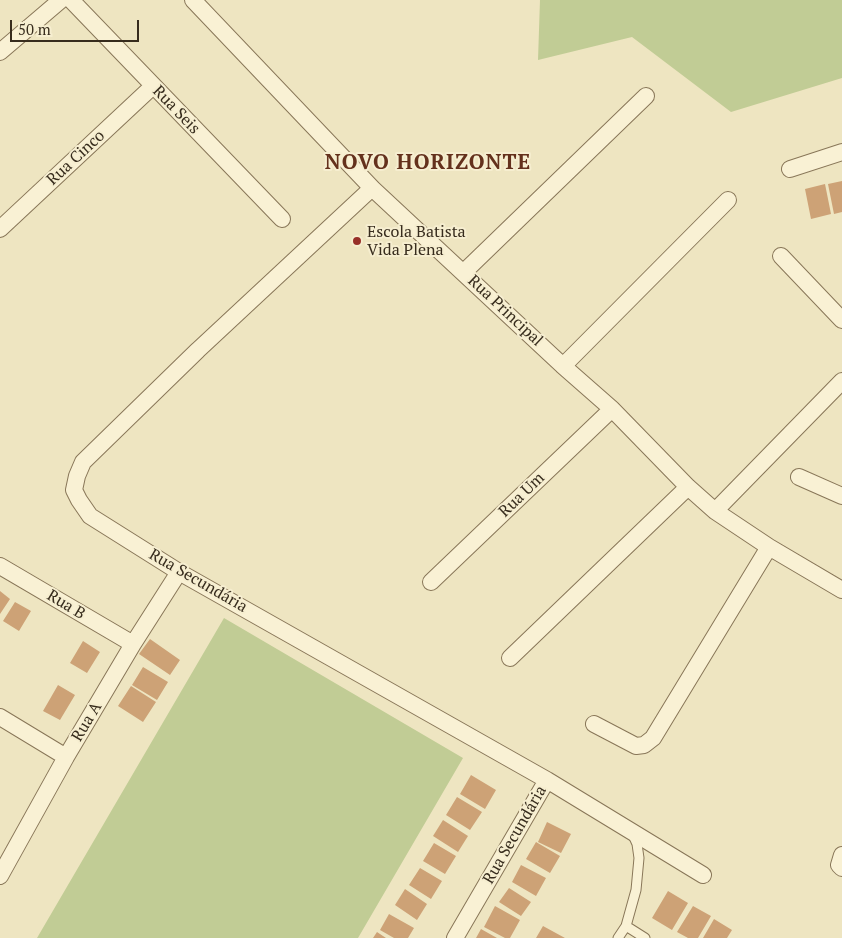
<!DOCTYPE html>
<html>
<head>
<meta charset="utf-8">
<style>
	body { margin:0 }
	#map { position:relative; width:842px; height:938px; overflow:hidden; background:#eee5c1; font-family:"PT Serif",serif }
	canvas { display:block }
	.scale { position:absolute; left:10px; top:20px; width:129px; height:22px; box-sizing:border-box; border:2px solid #372c1d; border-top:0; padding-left:6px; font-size:15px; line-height:18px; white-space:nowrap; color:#372c1d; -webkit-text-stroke:4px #f6eed0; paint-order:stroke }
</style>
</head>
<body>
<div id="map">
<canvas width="842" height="938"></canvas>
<div class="scale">50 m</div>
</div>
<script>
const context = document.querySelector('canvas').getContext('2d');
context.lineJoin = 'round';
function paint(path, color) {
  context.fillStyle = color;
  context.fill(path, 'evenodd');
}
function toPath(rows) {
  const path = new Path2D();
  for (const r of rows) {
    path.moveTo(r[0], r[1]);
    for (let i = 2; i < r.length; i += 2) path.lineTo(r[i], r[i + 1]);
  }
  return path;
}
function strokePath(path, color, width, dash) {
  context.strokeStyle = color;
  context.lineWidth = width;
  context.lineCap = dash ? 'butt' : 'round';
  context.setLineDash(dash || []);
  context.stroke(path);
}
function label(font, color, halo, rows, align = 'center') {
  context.font = font + ' "PT Serif",serif';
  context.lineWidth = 4;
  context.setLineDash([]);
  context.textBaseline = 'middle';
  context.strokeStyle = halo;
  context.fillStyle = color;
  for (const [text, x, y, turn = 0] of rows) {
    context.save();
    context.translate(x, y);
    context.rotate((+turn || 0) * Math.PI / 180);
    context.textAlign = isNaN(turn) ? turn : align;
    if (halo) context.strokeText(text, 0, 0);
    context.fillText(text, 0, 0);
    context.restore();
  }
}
paint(toPath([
	[540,0,842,0,842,78,731,112,632,37,538,60],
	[224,618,463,758,358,938,37,938]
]), '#c1cc95');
paint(toPath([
	[842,181,842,212,834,214,828,184],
	[825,184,831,214,811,219,805,189],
	[0,591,10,599,0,614],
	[15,602,31,611,19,631,3,621],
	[150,639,180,660,170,675,139,654],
	[83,641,100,652,87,673,70,663],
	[143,667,168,682,157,700,132,685],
	[58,685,75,695,60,720,43,711],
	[131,686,156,702,143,722,118,706],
	[471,775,496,790,485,809,460,794],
	[457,797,482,812,470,830,446,815],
	[443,820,468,836,458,852,433,836],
	[547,822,571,834,561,853,538,842],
	[536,842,560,856,550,873,526,859],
	[434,843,456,856,445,874,423,861],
	[521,865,546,878,536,896,512,882],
	[420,868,442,881,431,899,409,885],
	[509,888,531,902,521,916,499,902],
	[405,889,427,904,417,920,395,905],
	[668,891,688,903,672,930,652,918],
	[495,906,520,920,510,938,505,938,484,927],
	[693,906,711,916,698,938,688,938,677,932],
	[389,914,414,928,408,938,394,938,380,930],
	[714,919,732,930,727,938,703,938],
	[543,926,565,938,536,938],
	[481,929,497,938,476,938],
	[377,932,386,938,373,938]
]), '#cda276');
const service = toPath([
	[626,926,645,938],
	[618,938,626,926,636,890,639,858,637,844,632,833]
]);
const minor = toPath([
	[71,0,282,219],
	[193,0,372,188,563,366,612,409,688,487,715,511,769,547,842,590],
	[0,52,61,0],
	[790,169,842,152],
	[372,188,198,350,83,462,77,476,74,490,79,500,90,516,179,572,547,780,703,875],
	[0,229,153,86],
	[781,256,842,320],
	[464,272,646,96],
	[563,366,728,200],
	[799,477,842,496],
	[715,511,842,381],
	[0,566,133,644],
	[431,582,612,409],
	[510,658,688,487],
	[0,717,66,757],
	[594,724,636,746,644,745,653,738,769,547],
	[842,855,839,865,842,868],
	[0,876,66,757,133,644,179,572],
	[455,938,547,780]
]);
strokePath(service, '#887658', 11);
strokePath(minor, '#887658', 18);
strokePath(service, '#f9f1d4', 9);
strokePath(minor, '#f9f1d4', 16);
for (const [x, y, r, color] of [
	[357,241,5,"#973028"]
]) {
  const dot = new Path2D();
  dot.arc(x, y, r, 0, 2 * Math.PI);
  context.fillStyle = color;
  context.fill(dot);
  strokePath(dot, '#f6eed0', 2);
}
label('16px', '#372c1d', '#f6eed0', [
	["Rua Seis",176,110,46],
	["Rua Cinco",76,158,-43],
	["Rua Principal",505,311,43],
	["Rua Um",522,495,-44],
	["Rua Secundária",198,581,30],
	["Rua B",66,605,31],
	["Rua A",87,722,-59],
	["Rua Secundária",515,835,-60]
]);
label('16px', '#372c1d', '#f6eed0', [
	["Escola Batista",367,232],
	["Vida Plena",367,250]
], 'left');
context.letterSpacing = '1px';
label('bold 21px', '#64311c', '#f6eed0', [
	["NOVO HORIZONTE",428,163]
]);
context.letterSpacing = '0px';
</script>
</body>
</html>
